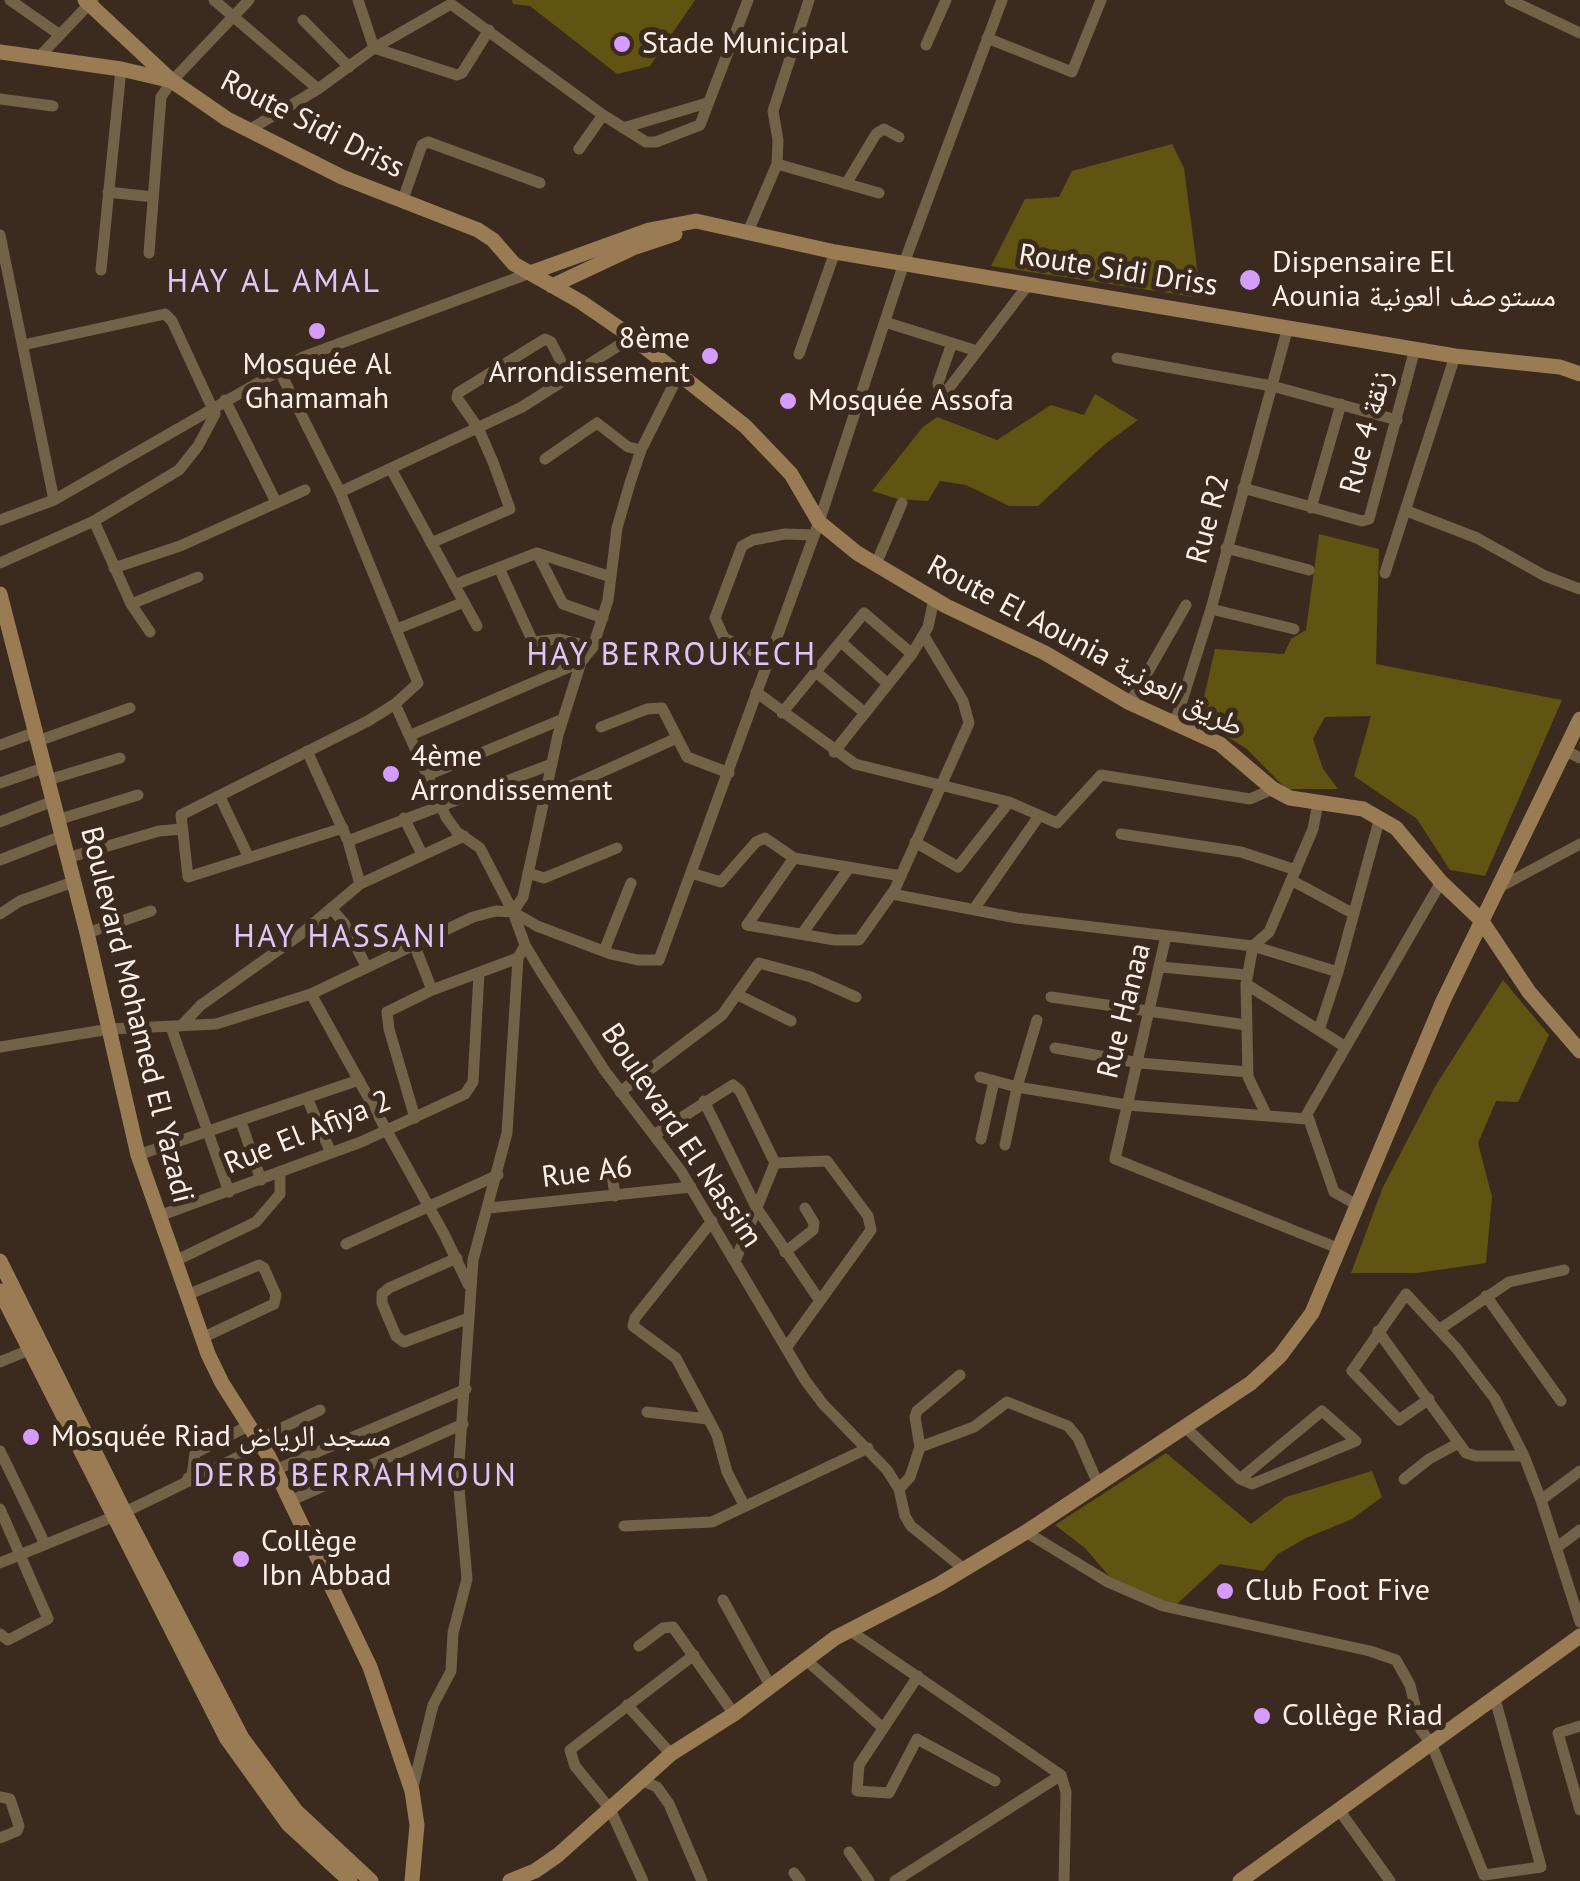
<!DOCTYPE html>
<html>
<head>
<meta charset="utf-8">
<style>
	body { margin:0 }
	canvas { display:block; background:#3c2a1e }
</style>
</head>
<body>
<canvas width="1580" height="1881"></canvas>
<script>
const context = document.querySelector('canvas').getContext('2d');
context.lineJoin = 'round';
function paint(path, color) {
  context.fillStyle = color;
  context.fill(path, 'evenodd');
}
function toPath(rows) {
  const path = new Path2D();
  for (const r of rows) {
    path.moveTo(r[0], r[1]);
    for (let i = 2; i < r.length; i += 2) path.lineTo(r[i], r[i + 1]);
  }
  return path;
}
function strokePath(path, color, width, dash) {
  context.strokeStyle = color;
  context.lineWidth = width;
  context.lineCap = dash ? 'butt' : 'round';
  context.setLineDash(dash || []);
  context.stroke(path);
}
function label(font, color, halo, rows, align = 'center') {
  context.font = font + ' "PT Sans","Noto Naskh Arabic",sans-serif';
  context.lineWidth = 10;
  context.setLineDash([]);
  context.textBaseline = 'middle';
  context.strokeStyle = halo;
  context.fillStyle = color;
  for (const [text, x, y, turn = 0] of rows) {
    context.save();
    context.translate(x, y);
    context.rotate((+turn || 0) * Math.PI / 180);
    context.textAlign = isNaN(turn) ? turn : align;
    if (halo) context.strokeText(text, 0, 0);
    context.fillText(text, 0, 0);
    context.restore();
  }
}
paint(toPath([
	[512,0,695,0,650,66,617,74,530,6,513,4],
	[1172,144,1184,168,1201,298,991,266,1025,199,1059,197,1072,171],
	[1095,394,1138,420,1104,445,1038,506,1009,506,966,485,940,481,928,501,898,499,872,491,923,427,937,417,997,440,1051,405,1084,415],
	[1319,534,1379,549,1376,664,1562,700,1485,876,1450,870,1417,819,1354,776,1371,716,1325,717,1313,739,1323,769,1338,789,1286,789,1247,749,1199,719,1215,649,1284,654,1291,639,1306,630],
	[1503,980,1549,1035,1518,1102,1496,1101,1478,1143,1492,1197,1486,1263,1417,1273,1351,1273,1383,1187,1436,1085],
	[1166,1453,1251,1524,1286,1497,1372,1471,1382,1497,1352,1519,1306,1538,1278,1554,1263,1571,1220,1564,1177,1604,1153,1602,1116,1584,1085,1548,1055,1525]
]), '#615311');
strokePath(toPath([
	[10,0,60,35],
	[214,0,318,89],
	[358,0,374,48,457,75,462,73,489,30],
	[1510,0,1580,33],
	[303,20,349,67],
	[987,38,1072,72,1101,0],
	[926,45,946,0],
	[39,57,93,0],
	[0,99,53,106],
	[623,128,707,103],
	[249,130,318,89,374,48,451,4,603,115,646,142,656,142,700,125,748,0],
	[579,149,603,115],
	[777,164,879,193],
	[846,184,876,134,884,129,899,137],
	[108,192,153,197],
	[402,202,422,145,428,142,540,183],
	[747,234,777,164,778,140,773,111,809,0],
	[0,235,54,500],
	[149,253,161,97,172,81,249,0],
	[101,270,121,69],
	[885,322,977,351],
	[952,343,938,383,939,388,946,392,1028,285],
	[799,354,835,252],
	[1117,358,1272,386,1397,420],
	[279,370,340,492,418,683,395,704,368,721,181,815,188,877,343,828],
	[225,400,276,502],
	[545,459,597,423,628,447,641,450],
	[391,469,477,626],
	[1243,488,1362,521,1369,519,1415,349],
	[340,492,522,407,632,337],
	[1311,508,1341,404],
	[1407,511,1477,538,1545,576,1580,589],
	[0,520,54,500,303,357,530,273],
	[94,521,131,604,150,632],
	[431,543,510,509,493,462,478,428,457,398,458,393,545,339,551,342,569,377],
	[1226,548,1309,570],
	[537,553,563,604,603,618],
	[0,563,94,521,179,470,198,446,215,414,172,321,165,314,23,345],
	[876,564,902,503],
	[114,568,180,546,305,490],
	[499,568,533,642,559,639,593,647],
	[1385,573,1455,356],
	[454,585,537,553,611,577],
	[131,604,198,577],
	[1211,609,1294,629],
	[397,629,464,602],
	[841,642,888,684],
	[769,659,724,638,715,618,742,546,753,540,785,534,814,535],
	[817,673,865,713],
	[756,692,855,764,1009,802,1057,823,1101,775,1250,799,1273,789],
	[1130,703,1186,605],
	[395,704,446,817,457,832,480,848,513,912,525,945,540,970,605,1071,681,1171,805,1380,823,1404,887,1470,899,1489,905,1516,911,1526,964,1569],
	[782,713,864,613,912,654],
	[1175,723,1211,609,1288,327],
	[601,727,647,709,662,708,687,757,729,773],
	[411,735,581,662],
	[38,741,130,708],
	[0,745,36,732],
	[1564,750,1580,758],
	[307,751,348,841,360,884],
	[834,752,912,654,928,627,934,599],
	[428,775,563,719],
	[48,780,120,758],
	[0,783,46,767],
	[220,797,249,858],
	[544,798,677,738],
	[404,818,422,854],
	[57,820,138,795],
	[0,822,53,801],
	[1121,834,1241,852,1296,870],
	[348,841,552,764],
	[915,842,958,867,1009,802],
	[67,858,159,831,182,829],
	[794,858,747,925,835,940,859,940,895,889,969,723,963,701,924,636],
	[0,860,62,836],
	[528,873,544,878,617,848],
	[691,873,721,882,756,842,765,838,794,858,901,876],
	[1291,880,1354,914],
	[1496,889,1580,844],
	[892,894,1017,918,1253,946,1269,932,1313,829,1318,803],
	[331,908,344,923,366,966],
	[974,909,1039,816],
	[513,912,537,926,611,954,638,960,659,960,819,522,904,263,1002,0],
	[513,912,523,897,558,735,581,662,593,647,608,600,617,528,630,483,641,450,680,372],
	[0,914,20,901,73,882],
	[87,933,151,911],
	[802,934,849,868],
	[1166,936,1115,1159,1340,1249],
	[414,944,432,990],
	[604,951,631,883],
	[1161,967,1247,975],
	[1246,984,1344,1046],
	[311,994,444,1234,468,1284],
	[738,995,791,1021],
	[1051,997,1246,1025],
	[181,1026,201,1005,301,934,360,884,464,836],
	[171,1027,229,1192],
	[1319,1030,1338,972],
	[0,1047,110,1029,216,1024,311,994,473,917,496,911,513,912],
	[1055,1048,1140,1063,1248,1072],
	[980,1077,1017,1087,1127,1105,1307,1119],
	[620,1092,722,1015,759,963,811,977,856,997],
	[307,1098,331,1153],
	[704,1101,756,1207,820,1301],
	[1267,1116,1248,1077,1246,984,1253,946,1338,972,1380,817],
	[415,1118,389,1029,387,1012,432,990,518,958],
	[241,1122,261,1180],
	[654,1135,733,1085,740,1091,775,1163,827,1161,868,1216,871,1230,786,1348],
	[981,1139,994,1081],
	[1005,1145,1017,1087,1037,1020],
	[138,1155,359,1080],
	[611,1168,615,1196],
	[1359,1206,1334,1192,1307,1114,1441,882],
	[489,1208,691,1187],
	[159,1216,361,1142,465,1094,473,1082,479,973],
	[712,1221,635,1318,633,1326,676,1358,717,1435,727,1472,744,1505],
	[346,1244,498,1175],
	[785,1252,813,1230,814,1223,805,1208],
	[457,1258,389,1288,382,1294,382,1303,396,1336,404,1342,469,1318],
	[736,1259,775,1163],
	[175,1261,256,1222,280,1194,280,1172],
	[187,1295,259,1265,264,1268,276,1295,274,1304,202,1338],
	[1486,1296,1561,1401],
	[1440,1329,1509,1282,1564,1270],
	[1378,1331,1466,1453,1476,1456,1524,1456],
	[0,1362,29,1350],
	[1429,1399,1399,1420,1352,1371,1406,1294,1457,1349,1495,1399,1524,1456,1541,1500,1580,1622],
	[647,1412,708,1419],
	[1186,1428,1240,1479,1252,1484,1356,1441,1322,1411,1240,1479],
	[259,1439,320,1410],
	[920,1447,974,1427,1007,1402,1068,1426,1078,1438,1099,1486],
	[0,1451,45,1544],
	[275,1470,466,1389],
	[188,1478,192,1476,195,1453,250,1425],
	[1404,1479,1429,1459,1457,1444],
	[899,1489,910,1477,920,1447,915,1417,917,1411,960,1375],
	[1541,1500,1580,1471],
	[290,1501,463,1424],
	[0,1509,48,1619,8,1640,0,1634],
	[624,1526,712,1522,868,1448],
	[1026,1532,1108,1582,1163,1606,1370,1651,1396,1660,1410,1685,1421,1730,1432,1745,1484,1875,1541,1867,1495,1699],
	[1556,1548,1580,1530],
	[0,1563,125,1512,263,1445],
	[723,1600,771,1687],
	[849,1630,1061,1775,1066,1792,1064,1881],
	[639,1646,663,1628,673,1627,734,1714],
	[806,1660,883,1728],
	[918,1676,859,1765,857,1791,889,1793,917,1739,995,1781],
	[627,1705,671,1754],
	[1580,1726,1558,1733,1580,1810],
	[641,1780,657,1787,669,1804,702,1881],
	[412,1791,433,1705,451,1671,453,1633,467,1579,458,1477,473,1260,507,1133,518,958,525,945],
	[0,1797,10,1799,19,1826,17,1831,0,1838],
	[1339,1810,1390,1881],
	[849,1852,869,1881],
	[794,1873,800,1881],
	[643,1881,610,1809,575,1766,570,1750,694,1655],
	[895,1881,1061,1775]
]), '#736148', 11);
strokePath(toPath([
	[85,0,172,81,227,119,342,177,478,230,493,240,514,264,581,302,632,337,745,426,791,474,819,522,857,553,946,606,1045,653,1130,703,1220,744,1273,789,1290,798,1363,809,1396,828,1441,882,1481,920,1529,992,1580,1051],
	[0,52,121,69,168,80],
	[530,273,649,230,696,221,835,252,1455,356,1560,367,1580,374],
	[552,286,633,248,675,234],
	[0,594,87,933,138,1155,208,1354,222,1383,269,1457,370,1667,412,1791,417,1825,412,1881],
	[0,1261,123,1509,242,1738,296,1811,371,1881],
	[0,1291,227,1739,288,1824,350,1881],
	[510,1881,535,1871,558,1855,671,1754,734,1714,835,1638,938,1585,1026,1532,1251,1383,1280,1356,1312,1313,1443,1001,1580,719],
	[1240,1881,1580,1636]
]), '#997c54', 15);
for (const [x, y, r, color] of [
	[622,44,10,"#d49cfc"],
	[1250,280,12,"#d49cfc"],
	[317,331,10,"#d49cfc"],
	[710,356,10,"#d49cfc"],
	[788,401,10,"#d49cfc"],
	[391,774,10,"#d49cfc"],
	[31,1437,10,"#d49cfc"],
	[241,1559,10,"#d49cfc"],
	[1225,1591,10,"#d49cfc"],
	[1262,1716,10,"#d49cfc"]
]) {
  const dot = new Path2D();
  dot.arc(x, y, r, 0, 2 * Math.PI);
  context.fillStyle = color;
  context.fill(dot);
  strokePath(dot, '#3c2a1e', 4);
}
label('30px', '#fdf1ea', '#3c2a1e', [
	["Stade Municipal",642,44],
	["Dispensaire El",1272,263],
	["Aounia مستوصف العونية",1272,297],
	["8ème",690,339,"right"],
	["Arrondissement",690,373,"right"],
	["Mosquée Al",317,365,"center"],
	["Ghamamah",317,399,"center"],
	["Mosquée Assofa",808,401],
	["4ème",411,757],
	["Arrondissement",411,791],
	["Mosquée Riad مسجد الرياض",51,1437],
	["Collège",261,1542],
	["Ibn Abbad",261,1576],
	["Club Foot Five",1245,1591],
	["Collège Riad",1282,1716]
], 'left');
label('30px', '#fdf1ea', '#3c2a1e', [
	["Route Sidi Driss",312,125,27],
	["Route Sidi Driss",1118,271,9],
	["Rue 4 زنقة",1367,432,-75],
	["Rue R2",1209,519,-75],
	["Route El Aounia طريق العونية",1085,647,28],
	["Rue Hanaa",1125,1011,-76],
	["Boulevard Mohamed El Yazadi",136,1015,76],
	["Rue El Afiya 2",308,1133,-22],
	["Boulevard El Nassim",681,1136,56],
	["Rue A6",587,1173,-7]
]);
context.letterSpacing = '2.5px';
label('32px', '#e2c4fa', '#3c2a1e', [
	["HAY AL AMAL",274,283],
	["HAY BERROUKECH",672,656],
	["HAY HASSANI",341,938],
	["DERB BERRAHMOUN",356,1477]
]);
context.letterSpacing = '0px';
</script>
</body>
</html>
